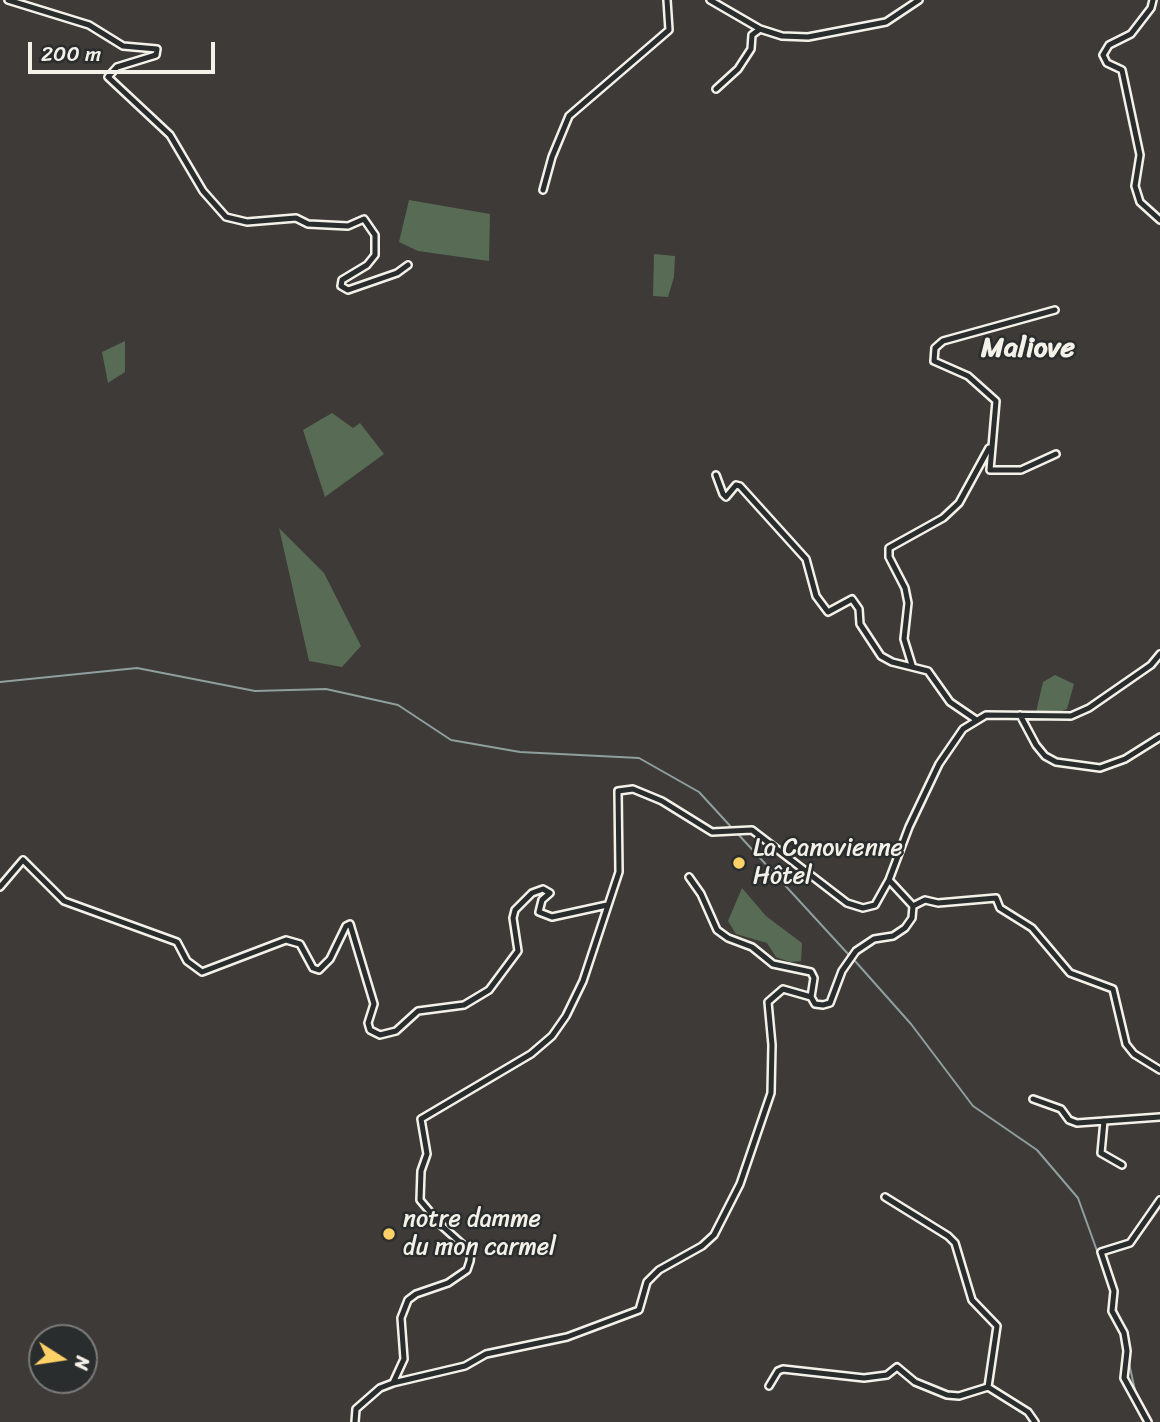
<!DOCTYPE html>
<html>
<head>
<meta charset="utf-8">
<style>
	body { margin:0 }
	#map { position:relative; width:1160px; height:1422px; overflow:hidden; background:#3d3a38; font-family:Sriracha,sans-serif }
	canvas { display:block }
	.north { position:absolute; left:28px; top:1324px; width:70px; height:70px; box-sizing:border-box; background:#2a2d2e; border:2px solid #7b7b78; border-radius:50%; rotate:102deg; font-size:19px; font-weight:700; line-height:28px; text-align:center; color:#f4f1e8 }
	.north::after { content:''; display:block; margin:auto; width:24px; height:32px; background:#ffd166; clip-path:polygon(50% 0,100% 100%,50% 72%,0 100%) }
	.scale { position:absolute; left:28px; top:42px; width:187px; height:32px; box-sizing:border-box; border:4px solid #f4f1e8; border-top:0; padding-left:9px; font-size:21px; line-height:24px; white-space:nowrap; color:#f4f1e8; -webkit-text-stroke:5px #2a2d2e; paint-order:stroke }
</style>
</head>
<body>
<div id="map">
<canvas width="1160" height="1422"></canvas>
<div class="north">N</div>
<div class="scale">200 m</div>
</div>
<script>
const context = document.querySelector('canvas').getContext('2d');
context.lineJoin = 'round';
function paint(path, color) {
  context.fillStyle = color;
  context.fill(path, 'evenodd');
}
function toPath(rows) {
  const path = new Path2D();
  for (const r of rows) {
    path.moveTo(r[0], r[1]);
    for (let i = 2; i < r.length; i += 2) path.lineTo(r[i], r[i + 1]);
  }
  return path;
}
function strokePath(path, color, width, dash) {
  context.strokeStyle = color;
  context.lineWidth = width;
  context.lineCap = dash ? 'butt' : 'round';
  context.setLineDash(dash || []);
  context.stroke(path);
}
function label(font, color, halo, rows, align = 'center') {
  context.font = font + ' Sriracha,sans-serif';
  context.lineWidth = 5;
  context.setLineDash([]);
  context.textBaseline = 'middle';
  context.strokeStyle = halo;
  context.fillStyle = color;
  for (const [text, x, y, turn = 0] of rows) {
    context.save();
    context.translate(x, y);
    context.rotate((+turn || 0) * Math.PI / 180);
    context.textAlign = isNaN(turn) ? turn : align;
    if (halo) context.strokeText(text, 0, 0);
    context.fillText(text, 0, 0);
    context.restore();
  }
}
paint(toPath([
	[409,200,490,214,489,261,418,251,399,242],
	[654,254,675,256,674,277,668,297,653,296],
	[125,341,125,372,108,383,102,352],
	[332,413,353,428,360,423,384,454,325,497,303,430],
	[279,528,324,573,361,646,342,667,309,661],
	[1055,675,1074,684,1067,709,1056,713,1036,712,1043,682],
	[742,888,766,916,802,943,801,961,790,962,776,957,767,943,736,934,728,921]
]), '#586b55');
strokePath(toPath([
	[0,682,137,668,255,691,326,689,398,705,451,740,520,752,639,758,699,792,733,829],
	[737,833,849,955],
	[855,961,911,1024,973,1106,1037,1150,1078,1198,1110,1287],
	[1115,1305,1118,1317],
	[1129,1363,1136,1395]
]), '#8f9f9e', 2);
const minor = toPath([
	[8,0,89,25,123,46,157,49,156,55,117,67,108,77,170,135,203,191,226,217,247,222,296,218,308,224,348,226,364,219,375,235,375,255,367,265,342,280,341,286,348,290,397,273,408,265],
	[710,0,760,29,782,36,808,37,886,22,919,0],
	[1153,0,1151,8,1131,34,1109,45,1103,55,1107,63,1122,70,1140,155,1135,186,1140,202,1160,220],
	[716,89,738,69,751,49,752,35,760,29],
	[543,190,552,157,569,116,669,30,667,0],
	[1055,310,943,341,935,348,934,361,968,376,996,401,990,470,1021,470,1056,454],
	[716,475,723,494,726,497,736,485,740,486,806,559,816,596,828,612,852,599,859,609,860,624,881,656,892,662,928,671,950,702,975,719],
	[912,665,904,639,908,603,905,588,889,557,889,548,943,518,959,503,989,448],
	[1020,715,1036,745,1045,756,1056,762,1100,768,1125,759,1160,737],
	[689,877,701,894,717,930,728,938,752,947,773,964,811,972,814,978,811,997,815,1004,823,1005,830,1003,842,971,856,951,874,939,893,936,905,928,912,918,913,906,889,880],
	[0,887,23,860,64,901,177,942,187,961,202,972,286,940,300,944,313,968,319,970,330,959,346,926,350,924,374,1004,368,1023,370,1030,380,1035,396,1031,418,1011,464,1005,489,990,518,951,513,918,515,910,532,893,543,889,550,893,542,900,539,912,552,917,607,905],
	[913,906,925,900,938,903,996,898,1000,908,1032,928,1070,973,1113,989,1126,1044,1134,1054,1160,1070],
	[1033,1099,1061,1109,1069,1120,1077,1123,1160,1117],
	[1104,1121,1101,1153,1122,1165],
	[885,1197,948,1236,955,1243,972,1300,997,1326,988,1387],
	[393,1383,404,1359,401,1318,408,1300,416,1294,448,1283,467,1270,470,1261,471,1252,442,1226,420,1200,421,1171,427,1154,421,1119,531,1054,552,1036,566,1016,583,981,619,872,618,791,633,789,662,801,712,832,752,830,847,903,863,908,875,905,889,880,909,827,939,764,963,729,986,715,1071,716,1089,708,1151,665,1160,654],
	[769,1386,778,1371,783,1369,864,1378,887,1375,897,1367,915,1382,947,1395,959,1396,988,1387,1028,1412,1035,1422],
	[355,1422,356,1409,380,1388,393,1383,465,1366,486,1354,567,1337,639,1310,647,1282,659,1270,702,1246,714,1235,740,1184,771,1093,772,1045,768,1002,783,989,811,997],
	[1148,1422,1124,1378,1127,1351,1124,1333,1112,1311,1114,1291,1101,1252,1130,1243,1160,1200]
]);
strokePath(minor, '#f4f1e8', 10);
strokePath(minor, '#2a2d2e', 5);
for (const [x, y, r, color] of [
	[739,863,7,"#ffd166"],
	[389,1234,7,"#ffd166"]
]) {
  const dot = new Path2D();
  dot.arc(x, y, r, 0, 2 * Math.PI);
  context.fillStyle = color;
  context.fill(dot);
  strokePath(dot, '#2a2d2e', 2.5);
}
label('24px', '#f4f1e8', '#2a2d2e', [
	["La Canovienne",753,849],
	["Hôtel",753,877],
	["notre damme",403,1220],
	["du mon carmel",403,1248]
], 'left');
label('bold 28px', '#f4f1e8', '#2a2d2e', [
	["Maliove",1028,349]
]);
</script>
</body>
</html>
